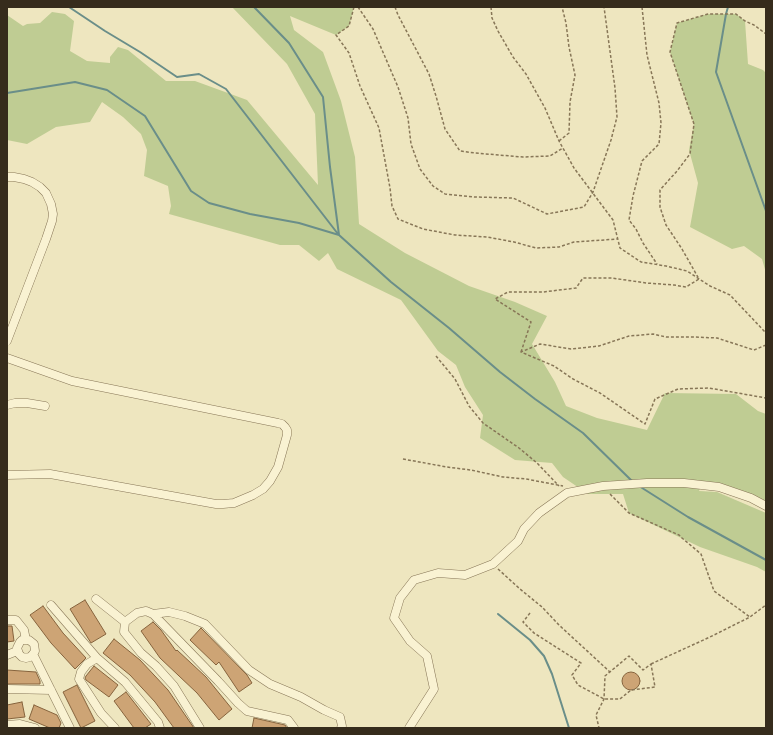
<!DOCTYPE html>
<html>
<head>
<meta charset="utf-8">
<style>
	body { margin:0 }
	#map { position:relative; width:773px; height:735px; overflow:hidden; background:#eee6bf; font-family:Spectral,serif }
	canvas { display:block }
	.frame { position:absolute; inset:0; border:8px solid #362c1c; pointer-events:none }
</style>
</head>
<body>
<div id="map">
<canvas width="773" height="735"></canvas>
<div class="frame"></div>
</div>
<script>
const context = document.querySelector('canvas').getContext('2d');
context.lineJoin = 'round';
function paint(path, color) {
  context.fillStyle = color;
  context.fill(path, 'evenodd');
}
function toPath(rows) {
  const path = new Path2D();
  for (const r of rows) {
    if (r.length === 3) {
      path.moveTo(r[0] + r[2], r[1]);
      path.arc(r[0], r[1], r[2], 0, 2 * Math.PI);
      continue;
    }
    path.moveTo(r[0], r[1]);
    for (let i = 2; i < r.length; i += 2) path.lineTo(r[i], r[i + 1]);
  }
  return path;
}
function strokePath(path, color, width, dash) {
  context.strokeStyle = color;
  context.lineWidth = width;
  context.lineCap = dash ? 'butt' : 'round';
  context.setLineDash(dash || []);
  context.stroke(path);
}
paint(toPath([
	[232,7,354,7,349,26,336,35,290,16,294,30,323,52,341,101,355,157,359,224,405,253,469,286,515,302,547,316,532,344,555,382,566,406,597,418,647,430,665,393,736,394,758,411,766,414,766,507,703,481,699,491,717,492,766,513,766,572,757,567,700,547,629,513,623,494,588,494,563,477,552,463,515,460,480,438,483,415,465,387,456,365,438,351,401,300,337,269,328,253,319,261,299,245,280,245,169,214,171,206,168,186,144,176,147,150,141,134,123,117,102,102,90,122,56,127,27,144,7,140,7,15,23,26,27,24,40,23,52,12,65,14,74,21,70,51,87,61,110,63,110,57,118,47,128,50,166,81,195,81,247,100,318,185,315,114,287,64],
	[708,14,736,14,745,21,748,64,763,70,766,73,766,273,762,259,744,246,732,249,690,227,698,183,689,150,694,124,670,52,677,23]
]), '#bfcc93');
strokePath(toPath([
	[69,7,105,31,140,52,177,77,199,74,226,89,338,234],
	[254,7,289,43,323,97,330,167,339,235,391,282,449,328,500,372,535,399,583,433,632,481],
	[728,7,726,14,716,72,766,211],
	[7,93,75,82,107,90,145,116,191,191,209,203,250,214,299,223,339,235],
	[639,486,688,517,766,560],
	[498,614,530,640,544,656,552,674,569,728]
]), '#6a8e89', 2);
const building = toPath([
	[85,600,106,634,91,643,70,609,85,600],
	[43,606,63,633,86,658,75,669,51,643,30,615,43,606],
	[153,622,161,630,176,651,177,650,206,677,232,709,219,720,197,693,160,658,141,631,153,622],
	[7,626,12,626,14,641,7,642,7,626],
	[201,628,247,675,252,683,239,692,219,662,216,665,190,640,201,628],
	[114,639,140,660,168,690,194,728,174,728,155,702,130,675,103,653,114,639],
	[94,666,118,685,109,697,86,680,85,678,86,676,94,666],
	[7,670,36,672,40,681,40,684,7,684,7,670],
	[631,681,9],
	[77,685,95,721,81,728,63,692,77,685],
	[126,692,151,724,145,728,134,728,114,701,126,692],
	[22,702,25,717,7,719,7,705,22,702],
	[34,705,57,715,61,723,59,728,50,728,29,719,34,705],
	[254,718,285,725,287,728,252,728,254,718]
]);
paint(building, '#cda475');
strokePath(building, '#86633d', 1);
const minor = toPath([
	[7,177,14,177,24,179,32,182,40,187,46,193,51,204,53,214,52,221,46,239,7,341],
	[7,358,72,381,278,423,282,424,285,427,287,430,287,435,278,467,270,481,263,489,253,495,234,503,223,504,216,504,50,474,7,475],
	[7,405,15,403,27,403,45,406],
	[96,599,125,622],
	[51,605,97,658,125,682,158,722,160,728],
	[153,614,169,612,185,616,205,624,249,670,270,684,301,697,324,710,340,717,342,726,341,728],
	[7,620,16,620,24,630,26,640],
	[33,654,30,657,26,658,22,657,19,654,17,648,20,642,22,640,29,640,34,644,35,651,33,654,70,728],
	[7,655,17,651],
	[97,658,87,664,81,672,79,679,101,713,115,728],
	[7,689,51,690],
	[7,725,20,724,35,728],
	[200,728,174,686,156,666,141,653,124,632,125,622,137,613,146,611,153,614,218,681,238,703,247,711,288,720,294,728],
	[409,728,434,689,427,656,410,641,394,618,400,598,414,580,438,573,465,575,493,564,518,541,524,529,539,513,567,493,603,486,647,483,684,483,719,487,751,498,766,506]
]);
strokePath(minor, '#877657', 9);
strokePath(toPath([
	[354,7,349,26,336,35,349,53,360,86,379,128,390,188,392,206,398,219,423,229,455,235,487,237,514,242,536,248,559,247,574,242,618,239],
	[358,7,373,29,398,87,408,118,411,144,420,169,433,186,445,194,475,197,513,198,547,214,584,207,593,192,611,140,617,117,615,88,604,7],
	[395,7,398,15,429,74,436,96,445,129,460,151,475,153,523,157,550,156,563,148],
	[491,7,492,18,498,31,513,57,526,74,545,108,559,141,574,168,613,220,620,248,641,262,666,266,687,271,710,286,730,295,766,333],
	[642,7,647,55,659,103,661,123,659,144,642,161,633,196,629,220,636,229,643,243,657,264],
	[559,141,569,133,570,102,575,75,569,47,566,23,562,7],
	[766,345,754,350,717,338,695,337,666,337,653,334,629,336,599,346,571,349,540,344,521,352,554,366,573,379,600,393,645,424,655,399,678,389,709,388,766,398],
	[521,352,531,322,495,299,508,292,543,292,576,288,583,278,612,278,646,283,674,285,686,287,699,279,682,249,666,225,660,207,660,190,677,171,690,154,694,124,670,52,677,23,708,14,736,14,745,21,754,25,766,34],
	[436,356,455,379,469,406,483,423,519,448,537,463,559,486],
	[403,459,447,467,471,470,503,477,526,479,563,486],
	[610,494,629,513,679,535,682,538,701,554,714,591,750,617],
	[498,569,520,589,542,607,559,625,610,672],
	[530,613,523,622,534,633,581,663,572,675,578,685,604,699,620,699,631,690,655,687,651,664,643,670,629,656,605,676,604,699,596,715,599,728],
	[651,664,710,637,750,617,766,605]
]), '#877657', 1.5, [3, 2]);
strokePath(minor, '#f9f2d2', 8);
</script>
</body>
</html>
